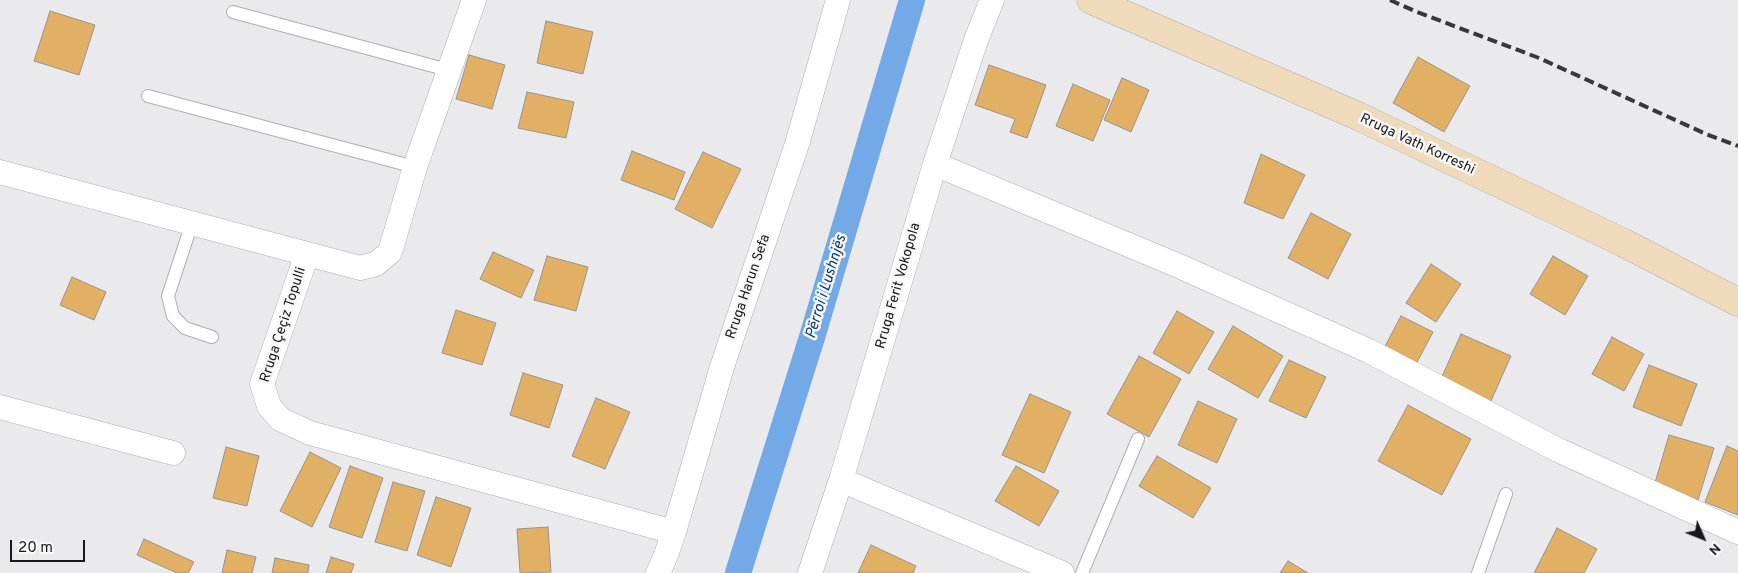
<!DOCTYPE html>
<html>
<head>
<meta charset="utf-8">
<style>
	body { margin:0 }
	#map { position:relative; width:1738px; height:573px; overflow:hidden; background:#eaeaec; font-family:Overpass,sans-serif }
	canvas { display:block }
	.north { position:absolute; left:1678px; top:513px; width:50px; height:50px; -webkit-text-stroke:4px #f8f8f9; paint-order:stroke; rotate:134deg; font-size:14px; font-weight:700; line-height:20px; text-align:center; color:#19191a }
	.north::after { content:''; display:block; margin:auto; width:18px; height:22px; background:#19191a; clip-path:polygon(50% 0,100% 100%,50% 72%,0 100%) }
	.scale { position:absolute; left:10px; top:540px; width:75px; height:22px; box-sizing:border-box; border:2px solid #19191a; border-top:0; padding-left:6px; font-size:15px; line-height:18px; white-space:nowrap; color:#19191a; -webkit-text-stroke:4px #f8f8f9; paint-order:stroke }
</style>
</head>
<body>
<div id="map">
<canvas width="1738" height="573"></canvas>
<div class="north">N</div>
<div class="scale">20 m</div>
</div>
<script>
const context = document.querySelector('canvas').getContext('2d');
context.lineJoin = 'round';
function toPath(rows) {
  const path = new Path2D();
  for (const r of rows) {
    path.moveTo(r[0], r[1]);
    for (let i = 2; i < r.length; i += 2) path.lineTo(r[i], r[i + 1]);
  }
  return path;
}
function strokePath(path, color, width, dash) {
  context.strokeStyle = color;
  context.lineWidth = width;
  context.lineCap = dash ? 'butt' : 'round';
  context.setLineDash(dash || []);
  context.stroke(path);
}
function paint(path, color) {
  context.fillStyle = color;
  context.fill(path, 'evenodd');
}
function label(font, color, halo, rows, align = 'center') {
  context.font = font + ' Overpass,sans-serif';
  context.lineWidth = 5;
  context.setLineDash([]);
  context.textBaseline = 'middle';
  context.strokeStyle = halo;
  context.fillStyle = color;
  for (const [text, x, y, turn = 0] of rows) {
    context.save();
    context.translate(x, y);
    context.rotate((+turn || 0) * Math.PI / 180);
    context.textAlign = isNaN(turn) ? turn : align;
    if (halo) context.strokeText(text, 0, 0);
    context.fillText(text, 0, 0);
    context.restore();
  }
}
strokePath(toPath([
	[738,573,813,334,912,0]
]), '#74a9e8', 26);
const building = toPath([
	[50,11,95,25,79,75,34,61,50,11],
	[546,21,593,32,583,74,537,63,546,21],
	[469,55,505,65,492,109,456,99,469,55],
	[1418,57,1470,86,1444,132,1393,103,1418,57],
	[989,65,1046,85,1027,138,1010,132,1015,119,975,105,989,65],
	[1122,78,1149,90,1131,132,1104,120,1122,78],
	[1073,84,1110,100,1093,141,1056,126,1073,84],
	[527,92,574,102,566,138,518,128,527,92],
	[632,151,685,172,674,200,621,180,632,151],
	[703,152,741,169,712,228,675,209,703,152],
	[1261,154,1305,175,1283,219,1244,203,1261,154],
	[1311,213,1351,234,1328,279,1288,258,1311,213],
	[493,252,534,270,521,298,480,279,493,252],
	[547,256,588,267,576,311,534,300,547,256],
	[1553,256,1588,276,1565,315,1530,294,1553,256],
	[1431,264,1461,284,1436,322,1406,303,1431,264],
	[72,277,106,292,94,320,60,305,72,277],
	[456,310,496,323,482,365,442,353,456,310],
	[1177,311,1214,332,1189,374,1153,353,1177,311],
	[1401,316,1433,332,1415,366,1383,350,1401,316],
	[1233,326,1283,356,1258,398,1208,369,1233,326],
	[1461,334,1511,356,1490,403,1440,381,1461,334],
	[1612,337,1644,354,1624,391,1592,374,1612,337],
	[1139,356,1181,379,1149,437,1107,414,1139,356],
	[1289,360,1326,377,1306,418,1269,401,1289,360],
	[1649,365,1697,384,1681,426,1633,407,1649,365],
	[523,373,563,385,549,428,510,415,523,373],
	[1030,394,1071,412,1044,473,1002,455,1030,394],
	[596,398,630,412,605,469,572,456,596,398],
	[1198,401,1237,419,1217,463,1178,445,1198,401],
	[1408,405,1471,439,1442,495,1378,461,1408,405],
	[1669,435,1714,448,1698,500,1654,486,1669,435],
	[1727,446,1738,451,1738,515,1705,502,1727,446],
	[226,447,259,456,247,506,213,498,226,447],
	[310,452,341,468,312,527,280,511,310,452],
	[1157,456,1211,488,1193,518,1139,486,1157,456],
	[350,466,383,478,362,538,329,527,350,466],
	[1016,466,1059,491,1039,526,995,501,1016,466],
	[393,482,425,491,407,551,375,542,393,482],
	[436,497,471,508,451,567,417,555,436,497],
	[548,527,551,572,520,573,517,529,548,527],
	[1557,528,1597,549,1584,573,1534,573,1557,528],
	[144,539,194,562,188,573,177,573,137,555,144,539],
	[871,545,916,566,913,573,858,573,871,545],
	[227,550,256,557,252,573,222,573,227,550],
	[331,557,354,564,351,573,326,573,331,557],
	[275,558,309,565,308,573,272,573,275,558],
	[1288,561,1308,573,1280,573,1288,561]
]);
paint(building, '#e1b065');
strokePath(building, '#959493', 1);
const service = toPath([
	[233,12,448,70],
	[148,96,415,167],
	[192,223,168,296,173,316,185,328,212,337],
	[1082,573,1138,439],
	[1478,573,1506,494]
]);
const minor = toPath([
	[935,164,1179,266,1369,351,1558,450,1738,532],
	[0,172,360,268,376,264,390,252,415,167,474,0],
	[307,254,262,384,269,406,280,419,310,433,674,532],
	[0,407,173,453],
	[841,480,1062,573],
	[658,573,666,555,674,532,722,367,798,141,838,0],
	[810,573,841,480,935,164,976,40,992,0]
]);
const secondary = toPath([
	[1091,0,1358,116,1624,243,1738,302]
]);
strokePath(service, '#afafb1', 14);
strokePath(minor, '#afafb1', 25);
strokePath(secondary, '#afafb1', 29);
strokePath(service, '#fff', 12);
strokePath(minor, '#fff', 24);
strokePath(secondary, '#efdabc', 28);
strokePath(toPath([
	[1390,0,1417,12,1539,58,1706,134,1738,146]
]), '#38383a', 4, [10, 5]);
label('14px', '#19191a', '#f8f8f9', [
	["Rruga Vath Korreshi",1417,145,25],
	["Rruga Ferit Vokopola",899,286,-74],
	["Rruga Harun Sefa",749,287,-71],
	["Rruga Çeçiz Topulli",284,325,-72]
]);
label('italic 15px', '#003870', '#f8f8f9', [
	["Përroi i Lushnjës",827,287,-73]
]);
</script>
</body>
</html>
